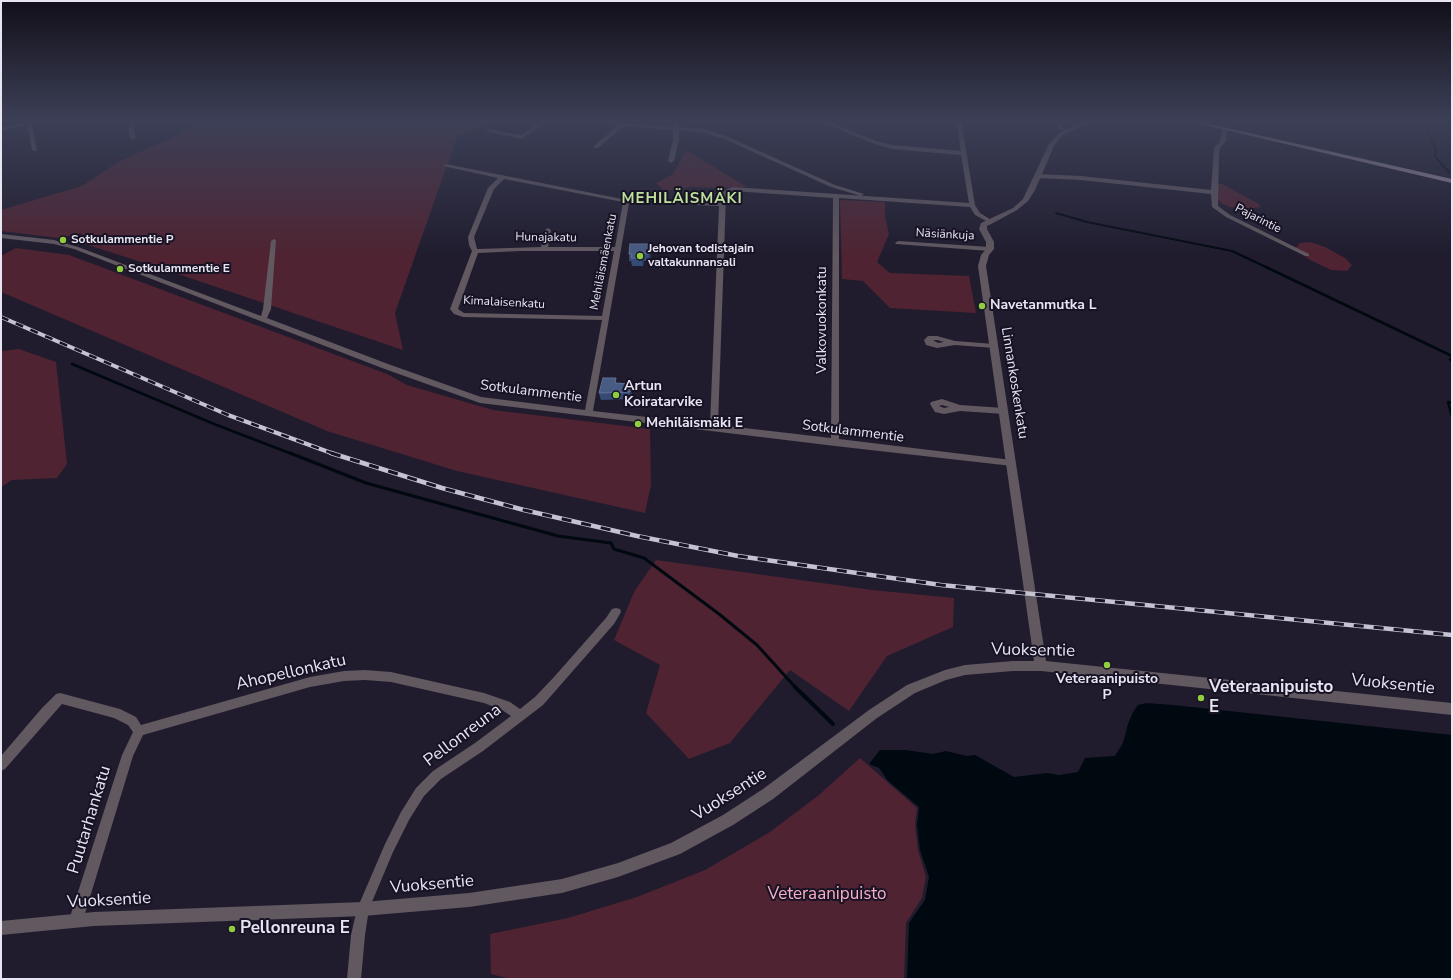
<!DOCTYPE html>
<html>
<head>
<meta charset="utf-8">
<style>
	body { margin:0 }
	#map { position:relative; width:1453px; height:980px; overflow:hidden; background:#201c2e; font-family:"Nunito Sans",sans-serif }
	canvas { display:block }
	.frame { position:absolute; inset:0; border:2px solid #e7e5f2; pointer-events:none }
</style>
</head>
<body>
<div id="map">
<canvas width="1453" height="980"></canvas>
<div class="frame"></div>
</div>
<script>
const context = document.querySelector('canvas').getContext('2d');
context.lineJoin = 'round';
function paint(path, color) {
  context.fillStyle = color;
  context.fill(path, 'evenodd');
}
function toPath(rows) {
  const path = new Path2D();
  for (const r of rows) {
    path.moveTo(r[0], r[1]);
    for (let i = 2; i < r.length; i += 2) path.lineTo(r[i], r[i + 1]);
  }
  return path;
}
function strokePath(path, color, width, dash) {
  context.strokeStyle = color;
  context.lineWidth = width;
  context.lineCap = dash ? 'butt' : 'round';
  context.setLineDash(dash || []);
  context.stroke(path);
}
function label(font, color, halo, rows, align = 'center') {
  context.font = font + ' "Nunito Sans",sans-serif';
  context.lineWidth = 4;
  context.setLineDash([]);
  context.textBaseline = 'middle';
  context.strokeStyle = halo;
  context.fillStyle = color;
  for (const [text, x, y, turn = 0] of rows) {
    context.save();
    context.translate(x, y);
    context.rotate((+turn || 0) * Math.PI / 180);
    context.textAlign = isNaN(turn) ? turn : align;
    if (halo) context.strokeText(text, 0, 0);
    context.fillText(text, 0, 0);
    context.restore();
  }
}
paint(toPath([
	[204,120,493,120,483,128,458,134,395,313,403,350,166,270,85,244,81,233,59,238,1,231,1,210,82,186,118,162,180,134],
	[686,150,747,187,714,188,690,187,664,191,656,183,673,174],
	[1216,184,1222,184,1259,204,1261,207,1248,209,1229,207,1221,203,1216,197],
	[840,200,885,202,885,216,889,234,877,262,890,273,969,276,976,313,890,308,863,281,842,279],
	[1310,242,1325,247,1345,258,1352,265,1347,271,1331,270,1310,260,1295,249,1300,243],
	[16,248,69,255,387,374,407,385,493,410,650,429,651,485,645,513,457,471,327,431,1,292,1,256],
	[19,349,56,362,67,464,57,478,12,480,1,487,1,351],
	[656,560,872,590,954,598,953,627,887,656,849,711,790,670,730,743,689,759,646,713,660,665,614,640,634,592],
	[860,758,917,808,915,825,918,850,926,877,922,898,906,923,904,979,511,979,491,974,490,934,568,918,637,897,705,870,770,832,819,795]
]), '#4f2331');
paint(toPath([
	[1146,703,1173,705,1452,735,1452,979,907,979,909,923,925,900,929,877,920,850,917,825,919,807,888,781,879,768,869,764,880,750,906,750,933,754,946,751,967,756,975,755,1014,777,1047,773,1059,775,1078,772,1085,758,1115,756,1123,743,1128,724,1133,712,1138,705]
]), '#000810');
strokePath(toPath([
	[1421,120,1436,149,1435,157,1449,172],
	[1056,213,1087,222,1232,251,1268,268]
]), '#000810', 2);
strokePath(toPath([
	[1266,267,1452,356],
	[1452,358,1450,359,1452,361],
	[72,364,214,424,292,454],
	[1452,403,1448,402,1452,417]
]), '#000810', 2.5);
strokePath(toPath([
	[290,453,366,483,558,536,611,543,614,549,644,558,719,614,757,645,796,688]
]), '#000810', 3);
strokePath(toPath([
	[795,687,833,724]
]), '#000810', 4);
paint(toPath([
	[37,120,46,120,32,124,37,151,32,150,27,125,1,131,1,127,37,120],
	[131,120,136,120,134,129,136,138,133,140,130,138,128,129,131,120],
	[543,120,549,120,522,139,485,131,488,129,521,135,543,120],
	[594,120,673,127,674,120,678,120,679,127,705,129,726,136,835,185,864,194,861,196,831,187,722,138,704,133,679,130,679,140,674,161,671,163,668,161,673,140,673,130,624,126,598,148,594,148,594,146,618,125,596,122,594,120],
	[817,120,824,120,876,141,892,145,961,151,956,120,961,120,975,205,980,213,993,221,988,222,975,215,970,207,839,198,839,439,1012,460,1016,463,1015,465,1012,466,835,446,480,403,382,368,74,249,54,244,1,238,1,234,54,240,78,247,261,316,263,309,271,241,274,239,276,240,271,309,267,318,388,364,481,397,585,410,602,320,463,317,454,314,450,309,472,251,469,245,468,237,488,188,498,178,443,166,446,164,627,200,629,203,593,411,710,424,719,206,694,205,691,203,692,202,720,202,721,193,727,189,733,187,969,203,961,155,892,149,872,143,817,120],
	[504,179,623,202,615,247,548,247,551,230,548,228,545,230,541,247,477,249,474,237,494,189,504,179],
	[733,191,833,198,831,438,718,425,726,195,733,191],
	[520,251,614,251,602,316,464,313,458,309,478,253,520,251],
	[1058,120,1062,120,1062,127,1068,130,1068,132,1057,129,1058,120],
	[1223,127,1228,128,1226,141,1220,148,1219,154,1218,206,1230,215,1309,254,1309,256,1305,256,1226,217,1212,207,1211,194,1081,180,1038,178,1035,176,1038,174,1081,176,1211,190,1214,148,1220,141,1223,127],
	[898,241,990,247,993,249,990,251,896,244,895,243,898,241],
	[928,336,937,336,955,341,994,344,998,346,994,348,955,345,937,348,926,345,924,340,928,336],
	[933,340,937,340,944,342,938,343,933,340],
	[942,399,960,405,1004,408,1008,411,1004,414,960,411,944,414,935,412,930,404,931,402,942,399],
	[942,405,949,407,944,408,939,406,942,405],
	[616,608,620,609,621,612,614,624,543,705,483,751,441,779,424,796,409,820,393,852,369,909,365,935,361,979,347,979,351,935,357,909,385,844,401,812,416,788,433,771,475,743,511,716,502,710,484,703,391,682,365,680,344,681,310,687,143,735,133,756,83,920,81,925,76,927,71,925,69,920,122,755,133,732,128,725,114,718,62,704,5,769,1,771,1,756,42,708,56,694,60,693,120,709,136,717,141,725,310,677,344,671,365,670,391,672,484,693,510,702,520,709,535,697,554,677,606,618,612,609,616,608]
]), '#615860');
paint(toPath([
	[1085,120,1092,120,1062,136,1054,146,1035,190,1028,201,1017,210,993,223,987,226,987,229,994,242,994,249,989,255,986,266,1046,661,1452,703,1452,715,1041,671,1013,671,965,675,946,680,915,693,877,718,773,799,733,825,680,854,618,877,562,893,469,907,363,916,94,926,1,935,1,921,94,912,363,902,469,893,562,879,618,863,671,843,723,815,763,789,869,710,907,685,945,670,965,665,1013,661,1034,661,978,266,981,255,986,249,986,242,979,229,981,223,1013,208,1023,199,1049,144,1058,134,1085,120]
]), '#615860');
paint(toPath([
	[1183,120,1192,120,1452,179,1452,183,1183,120]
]), '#a392a2');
const railFar1 = toPath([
	[1,317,228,415,334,454]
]);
const rail = toPath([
	[331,453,442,488,524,510,637,536,738,556,941,585,1452,635]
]);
strokePath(railFar1, '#c5c3d1', 4);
strokePath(rail, '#c5c3d1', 4.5);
strokePath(railFar1, '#171224', 2.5, [8]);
strokePath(rail, '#171224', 3, [10]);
paint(toPath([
	[651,244,651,252,650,261,644,261,643,266,632,266,631,261,629,261,629,254],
	[617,383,631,384,632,391,631,399,601,400,599,393]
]), '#354b74');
paint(toPath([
	[651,244,651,252,650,261,649,254],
	[643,254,644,261,643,266,642,258],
	[631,384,632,391,631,399,630,392]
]), '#253153');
const building = toPath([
	[630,244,651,244,649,254,643,254,642,258,631,258,632,254,629,254,630,244],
	[603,378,616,378,615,383,631,384,630,392,599,393,603,378]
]);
paint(building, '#485b82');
strokePath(building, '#617194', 1);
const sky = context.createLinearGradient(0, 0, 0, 257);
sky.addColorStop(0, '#120f19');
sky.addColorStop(0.47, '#3c4057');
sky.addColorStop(1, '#3c405700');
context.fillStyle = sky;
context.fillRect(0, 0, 1453, 257);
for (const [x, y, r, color] of [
	[63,240,4,"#91cd40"],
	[640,256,4,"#91cd40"],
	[120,269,4,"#91cd40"],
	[982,306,4,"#91cd40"],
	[616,395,4,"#91cd40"],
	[638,424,4,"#91cd40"],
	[1107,665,4,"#91cd40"],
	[1201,698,4,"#91cd40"],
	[232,929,4,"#91cd40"]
]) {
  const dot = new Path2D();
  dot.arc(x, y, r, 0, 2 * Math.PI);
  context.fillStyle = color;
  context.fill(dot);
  strokePath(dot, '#171224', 1.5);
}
label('12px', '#e7e5f2', '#171224', [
	["Pajarintie",1258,219,27],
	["Näsiänkuja",945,235,3],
	["Hunajakatu",546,238,1],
	["Mehiläismäenkatu",604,262,-79],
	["Kimalaisenkatu",504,303,3]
]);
label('bold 12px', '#e7e5f2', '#171224', [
	["Sotkulammentie P",71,240],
	["Jehovan todistajain",648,249],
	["valtakunnansali",648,263],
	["Sotkulammentie E",128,269]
], 'left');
label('bold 14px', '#e7e5f2', '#171224', [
	["Navetanmutka L",990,306],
	["Artun",624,387],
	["Koiratarvike",624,403],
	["Mehiläismäki E",646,424],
	["Veteraanipuisto",1107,680,"center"],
	["P",1107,696,"center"]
], 'left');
label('14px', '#e7e5f2', '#171224', [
	["Valkovuokonkatu",823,320,-90],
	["Linnankoskenkatu",1014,383,81],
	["Sotkulammentie",531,392,7],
	["Sotkulammentie",853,432,7]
]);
context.letterSpacing = '1px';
label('bold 15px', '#bee19b', '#171224', [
	["MEHILÄISMÄKI",682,199]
]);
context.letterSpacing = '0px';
label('17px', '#e7e5f2', '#171224', [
	["Vuoksentie",1033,651,1],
	["Ahopellonkatu",291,673,-13],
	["Vuoksentie",1393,685,6],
	["Pellonreuna",463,736,-37],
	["Vuoksentie",730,795,-32],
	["Puutarhankatu",90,820,-73],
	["Vuoksentie",432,885,-5],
	["Vuoksentie",109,901,-3]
]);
label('bold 17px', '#e7e5f2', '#171224', [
	["Veteraanipuisto",1209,688],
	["E",1209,708],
	["Pellonreuna E",240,929]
], 'left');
label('17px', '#f9b0c3', '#171224', [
	["Veteraanipuisto",827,895]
]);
</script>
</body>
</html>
